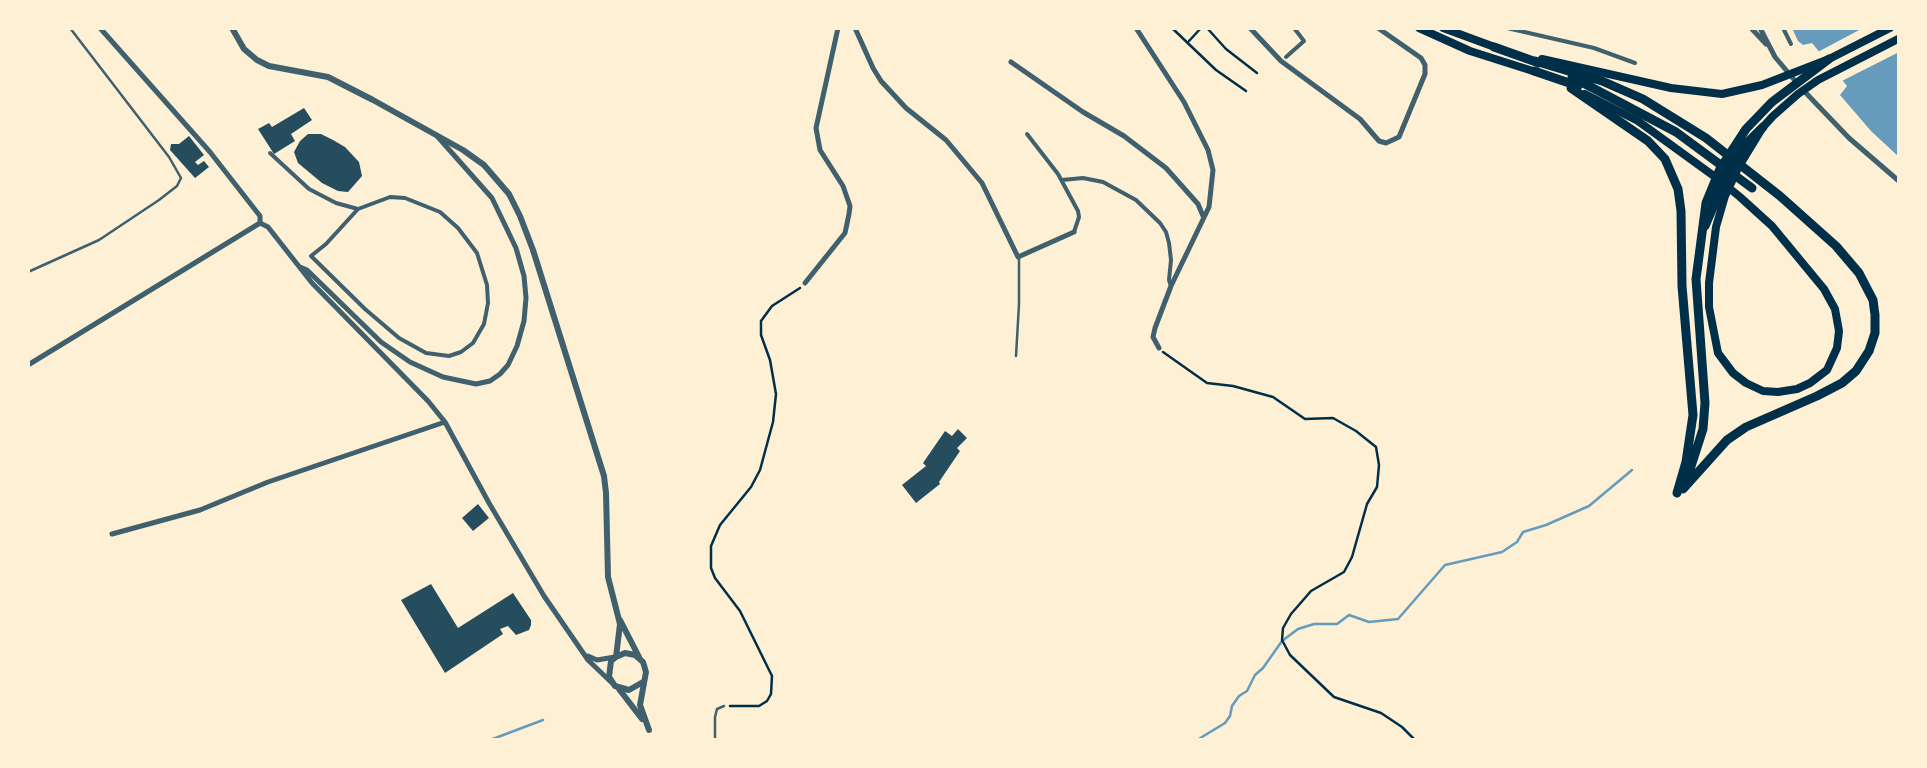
<!DOCTYPE html>
<html>
<head>
<meta charset="utf-8">
<style>
	body { margin:0 }
	#map { position:relative; width:1927px; height:768px; overflow:hidden; background:#fdf0d5; font-family:Jost,sans-serif }
	canvas { display:block }
	.frame { position:absolute; inset:0; border:30px solid #fdf0d5; pointer-events:none }
</style>
</head>
<body>
<div id="map">
<canvas width="1927" height="768"></canvas>
<div class="frame"></div>
</div>
<script>
const context = document.querySelector('canvas').getContext('2d');
context.lineJoin = 'round';
function paint(path, color) {
  context.fillStyle = color;
  context.fill(path, 'evenodd');
}
function toPath(rows) {
  const path = new Path2D();
  for (const r of rows) {
    path.moveTo(r[0], r[1]);
    for (let i = 2; i < r.length; i += 2) path.lineTo(r[i], r[i + 1]);
  }
  return path;
}
function strokePath(path, color, width, dash) {
  context.strokeStyle = color;
  context.lineWidth = width;
  context.lineCap = dash ? 'butt' : 'round';
  context.setLineDash(dash || []);
  context.stroke(path);
}
paint(toPath([
	[1792,28,1899,28,1899,157,1871,131,1840,95,1847,86,1812,43,1803,45,1798,41]
]), '#669bbc');
paint(toPath([
	[1863,28,1899,28,1899,52,1838,83,1814,54]
]), '#fdf0d5');
strokePath(toPath([
	[490,740,543,720],
	[1197,740,1225,723,1230,716,1232,706,1239,696,1247,691,1255,675,1263,668,1282,641,1298,629,1314,624,1337,624,1349,615,1369,622,1398,619,1445,565,1502,552,1517,542,1523,532,1546,525,1589,506,1632,470]
]), '#669bbc', 2.5);
paint(toPath([
	[304,108,312,120,291,134,295,141,274,154,258,129,269,123,272,127],
	[308,134,321,134,333,140,345,147,359,162,362,176,348,192,338,191,322,183,298,163,294,152,300,141],
	[189,136,204,155,195,162,198,165,204,161,209,167,195,178,170,150,171,144,179,144],
	[958,429,967,438,957,448,960,451,939,482,940,484,916,503,902,485,926,466,923,463,945,431,952,436],
	[478,504,489,518,473,531,462,518],
	[431,584,458,628,513,593,531,620,531,625,529,630,516,635,508,626,500,629,503,634,445,673,401,600]
]), '#264d5e');
strokePath(toPath([
	[1172,28,1216,70,1246,91],
	[1207,28,1226,49,1257,73],
	[1189,41,1201,28],
	[1163,352,1207,383,1233,386,1273,397,1305,419,1333,418,1356,431,1376,447,1379,465,1377,487,1367,504,1352,557,1344,572,1311,591,1291,614,1283,628,1282,640,1290,655,1334,697,1381,713,1402,727,1415,740],
	[730,706,759,706,767,701,771,694,772,676,740,611,715,578,711,568,711,546,720,525,751,487,760,470,773,422,776,394,770,360,761,335,761,321,772,306,800,288]
]), '#003049', 2.5);
strokePath(toPath([
	[28,272,99,240,159,200,177,186,181,178,169,157,70,28],
	[1016,356,1019,304,1019,259],
	[715,740,715,717,717,709,724,706]
]), '#3f606c', 2.5);
strokePath(toPath([
	[1507,28,1594,48,1635,63],
	[1783,28,1791,44],
	[1286,57,1304,41,1294,28],
	[1027,134,1058,174,1078,211,1079,217,1074,232],
	[270,153,309,189,336,203,358,209,390,197,405,198,440,212,458,228,477,253,487,285,488,303,484,324,473,343,461,352,449,356,426,353,399,338,365,309,311,256,326,244,358,209],
	[1062,180,1083,178,1103,182,1136,200,1160,223,1166,232,1169,243,1171,260,1169,280,1171,286]
]), '#3f606c', 4);
strokePath(toPath([
	[100,28,210,152,260,216,260,223,268,227,312,283,428,401,445,422,489,503,544,596,588,660,611,682],
	[855,28,873,68,881,81,906,108,946,140,982,183,1018,257,1074,232],
	[1136,28,1184,102,1208,150,1213,170,1209,207,1171,286,1155,328,1153,337,1159,348],
	[1250,28,1281,61,1360,119,1379,141,1386,143,1399,137,1425,74,1425,65,1421,58,1378,28],
	[1751,28,1766,44],
	[1760,28,1775,57,1797,83],
	[1011,62,1083,112,1124,136,1166,168,1198,204,1203,216],
	[1804,91,1849,138,1900,182],
	[300,267,307,270,381,342,410,362,443,377,476,384,490,381,500,374,508,365,517,346,524,321,526,298,524,276,516,248,492,198,437,136],
	[805,283,845,233,849,214,850,206,843,186,820,150,816,128,838,28],
	[28,365,260,223],
	[112,534,200,510,268,482,445,422],
	[588,656,597,660,615,657]
]), '#3f606c', 5);
strokePath(toPath([
	[232,28,244,49,257,60,269,66,328,77,373,100,463,150,484,165,509,194,520,216,533,250,604,476,606,493,608,577,620,624,616,657],
	[620,620,639,657],
	[643,682,629,690,615,686,609,677,611,661,616,657,625,653,635,655,643,662,646,672,640,705,649,730],
	[619,689,642,719]
]), '#3f606c', 6);
strokePath(toPath([
	[1419,28,1470,51,1536,72],
	[1443,28,1500,49],
	[1542,59,1671,88,1722,94,1762,85,1829,59,1890,28],
	[1585,94,1638,121,1718,179,1740,197,1772,226,1824,289,1835,309,1839,331,1837,348,1827,370,1810,383,1797,389,1778,392,1763,391,1746,383,1733,373,1718,353,1709,307,1709,283,1716,227,1725,196,1732,181,1738,168,1763,127,1773,116,1798,94,1818,80,1900,38]
]), '#003049', 8);
strokePath(toPath([
	[1494,47,1539,63],
	[1535,61,1602,81,1643,99,1706,138,1780,196,1836,246,1859,273,1873,300,1875,315,1875,333,1869,351,1856,371,1842,383,1817,396,1746,427,1727,440,1683,489],
	[1534,71,1578,86],
	[1572,77,1676,132,1752,188],
	[1571,88,1648,141,1665,159,1678,189,1681,211,1682,286,1693,415,1686,462,1677,493],
	[1705,226,1728,173,1749,141,1763,127],
	[1686,482,1703,429,1705,403,1696,279,1706,203,1720,169,1746,129,1772,102,1829,59]
]), '#003049', 9);
</script>
</body>
</html>
